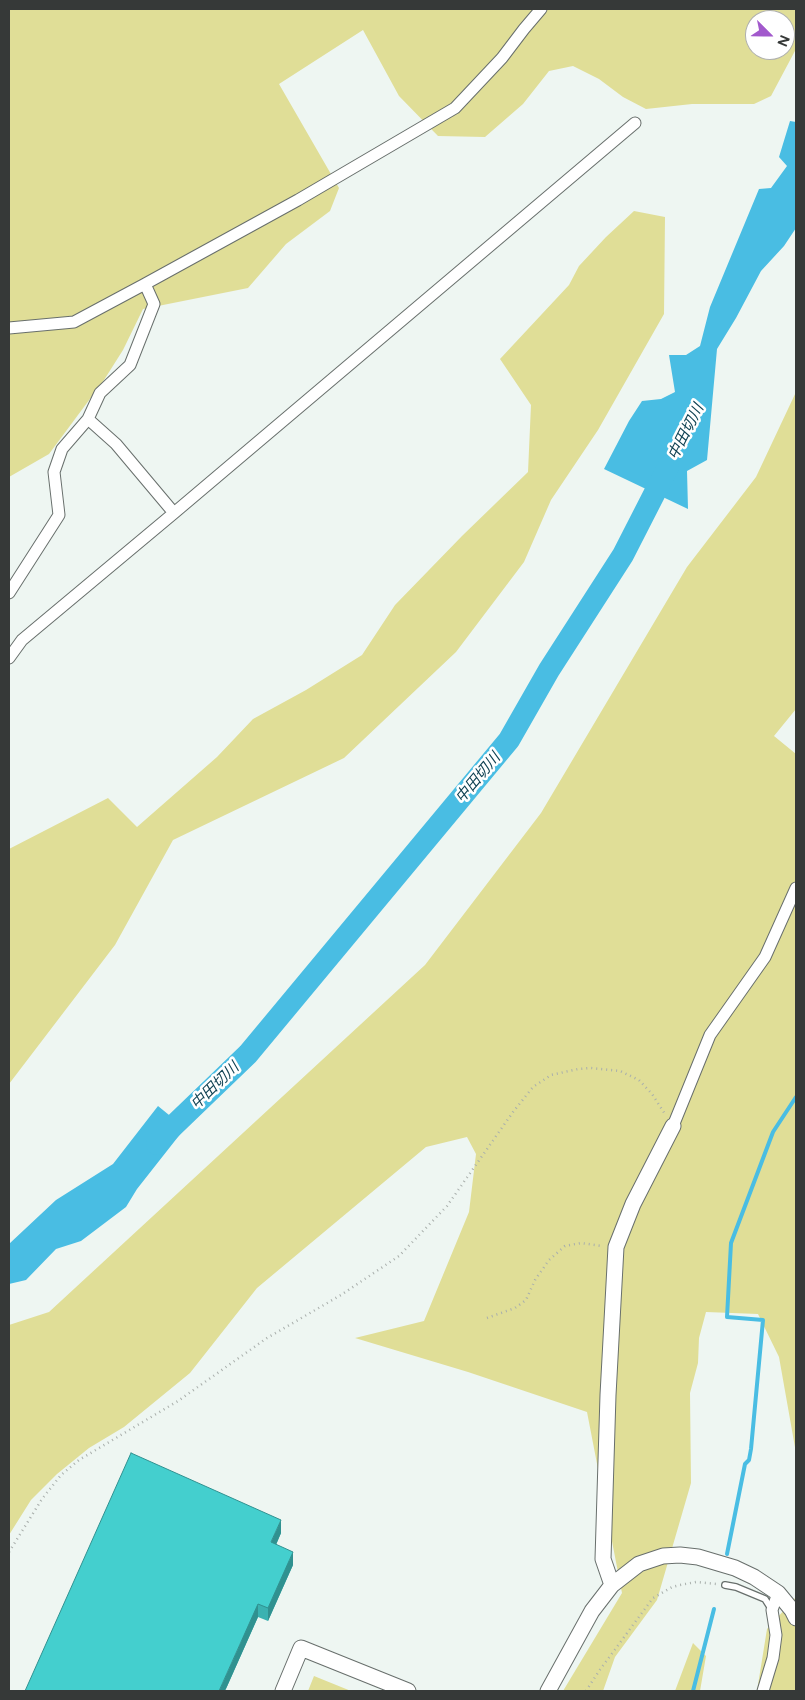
<!DOCTYPE html>
<html>
<head>
<meta charset="utf-8">
<style>
	body { margin:0 }
	#map { position:relative; width:805px; height:1700px; overflow:hidden; background:#eef6f2; font-family:Figtree,sans-serif }
	canvas { display:block }
	.frame { position:absolute; inset:0; border:10px solid #363938; pointer-events:none }
	.north { position:absolute; left:745px; top:10px; width:50px; height:50px; box-sizing:border-box; background:#fff; border:1px solid #afb0af; border-radius:50%; rotate:113deg; font-size:14px; font-weight:700; line-height:20px; text-align:center; color:#363938 }
	.north::after { content:''; display:block; margin:auto; width:18px; height:22px; background:#a259cc; clip-path:polygon(50% 0,100% 100%,50% 72%,0 100%) }
</style>
</head>
<body>
<div id="map">
<canvas width="805" height="1700"></canvas>
<div class="frame"></div>
<div class="north">N</div>
</div>
<script>
const context = document.querySelector('canvas').getContext('2d');
context.lineJoin = 'round';
function paint(path, color) {
  context.fillStyle = color;
  context.fill(path, 'evenodd');
}
function toPath(rows) {
  const path = new Path2D();
  for (const r of rows) {
    path.moveTo(r[0], r[1]);
    for (let i = 2; i < r.length; i += 2) path.lineTo(r[i], r[i + 1]);
  }
  return path;
}
function strokePath(path, color, width, dash) {
  context.strokeStyle = color;
  context.lineWidth = width;
  context.lineCap = dash ? 'butt' : 'round';
  context.setLineDash(dash || []);
  context.stroke(path);
}
function label(font, color, halo, rows, align = 'center') {
  context.font = font + ' Figtree,"Noto Sans JP",sans-serif';
  context.lineWidth = 5;
  context.setLineDash([]);
  context.textBaseline = 'middle';
  context.strokeStyle = halo;
  context.fillStyle = color;
  for (const [text, x, y, turn = 0] of rows) {
    context.save();
    context.translate(x, y);
    context.rotate((+turn || 0) * Math.PI / 180);
    context.textAlign = isNaN(turn) ? turn : align;
    if (halo) context.strokeText(text, 0, 0);
    context.fillText(text, 0, 0);
    context.restore();
  }
}
paint(toPath([
	[9,9,796,9,796,49,771,96,754,104,692,104,646,109,623,97,599,79,573,66,549,71,523,104,485,137,438,136,399,96,363,30,279,84,339,188,330,211,286,244,248,288,143,309,123,350,104,380,49,454,9,477],
	[755,20,785,20,785,50,755,50],
	[634,211,665,217,664,314,598,430,551,500,524,562,456,652,344,758,173,840,115,945,9,1084,9,849,108,798,137,827,217,757,253,719,306,690,362,655,395,605,462,536,528,472,531,405,500,359,569,285,579,266,606,237],
	[796,392,796,709,774,736,796,754,796,1453,779,1357,758,1314,706,1312,699,1338,698,1363,690,1393,691,1483,657,1600,615,1657,603,1691,563,1691,622,1593,587,1412,468,1372,355,1338,424,1321,469,1212,476,1154,467,1137,426,1147,257,1288,190,1373,124,1427,89,1448,57,1474,31,1500,9,1535,9,1325,49,1312,425,965,541,813,687,567,756,477],
	[796,1597,796,1691,757,1691,767,1629],
	[693,1643,706,1656,700,1691,675,1691],
	[314,1676,351,1691,308,1691]
]), '#e0de97');
paint(toPath([
	[790,121,796,122,796,228,784,246,761,271,736,318,717,349,707,460,687,471,688,509,604,469,629,421,642,401,661,399,675,392,669,355,686,355,700,346,710,307,759,189,771,188,787,166,779,157],
	[158,1106,185,1128,137,1189,126,1207,81,1241,56,1249,26,1280,9,1284,9,1244,56,1200,113,1164]
]), '#49bde3');
strokePath(toPath([
	[727,1554,745,1464,749,1460,751,1449,763,1320,727,1317,731,1243,773,1132,796,1097],
	[693,1691,714,1609]
]), '#49bde3', 4);
strokePath(toPath([
	[157,1144,168,1131,248,1054,509,740,549,670,623,555,668,467]
]), '#49bde3', 22);
const service = toPath([
	[725,1585,736,1587,765,1599,772,1610]
]);
const minor = toPath([
	[145,284,298,200,455,108,502,58,524,29,541,9],
	[9,328,74,322,145,284,154,304,130,365,100,393,88,419,62,449,54,472,59,515,9,593],
	[88,419,116,444,174,513],
	[9,658,22,640,174,513,635,123],
	[673,1126,710,1035,765,957,796,888],
	[763,1691,773,1658,776,1635,772,1610,778,1593]
]);
const tertiary = toPath([
	[612,1585,603,1559,608,1395,616,1247,633,1204,673,1126],
	[283,1691,301,1648,408,1691],
	[548,1691,592,1611,612,1585,639,1564,663,1556,680,1555,698,1557,735,1568,754,1577,778,1593,792,1610,796,1618]
]);
strokePath(service, '#686f6c', 8);
strokePath(minor, '#686f6c', 13);
strokePath(tertiary, '#686f6c', 17);
strokePath(toPath([
	[487,1318,515,1308,526,1300,535,1280,549,1260,565,1246,581,1243,602,1246],
	[9,1552,42,1499,61,1475,79,1460,178,1401,267,1338,341,1295,399,1256,447,1206,513,1112,533,1087,551,1075,578,1069,591,1068,620,1071,639,1080,652,1094,665,1114],
	[586,1691,599,1671,653,1598,672,1587,680,1585,696,1582,717,1584]
]), '#a9afac', 2.5, [1, 4]);
strokePath(service, '#fff', 5.5);
strokePath(minor, '#fff', 11);
strokePath(tertiary, '#fff', 15);
paint(toPath([
	[281,1520,281,1533,276,1545,293,1565,268,1621,258,1617,225,1691]
]), '#3ab2b1');
paint(toPath([
	[281,1520,281,1533,271,1556,271,1542],
	[293,1552,293,1565,268,1621,268,1608],
	[258,1604,258,1617,225,1691,219,1691]
]), '#309190');
const building = toPath([
	[131,1453,281,1520,271,1542,293,1552,268,1608,258,1604,219,1691,25,1691,131,1453]
]);
paint(building, '#44cfce');
strokePath(building, '#309190', 1);
label('italic 15px', '#104253', '#fff', [
	["中田切川",686,432,-63],
	["中田切川",478,778,-50],
	["中田切川",215,1086,-44]
]);
</script>
</body>
</html>
